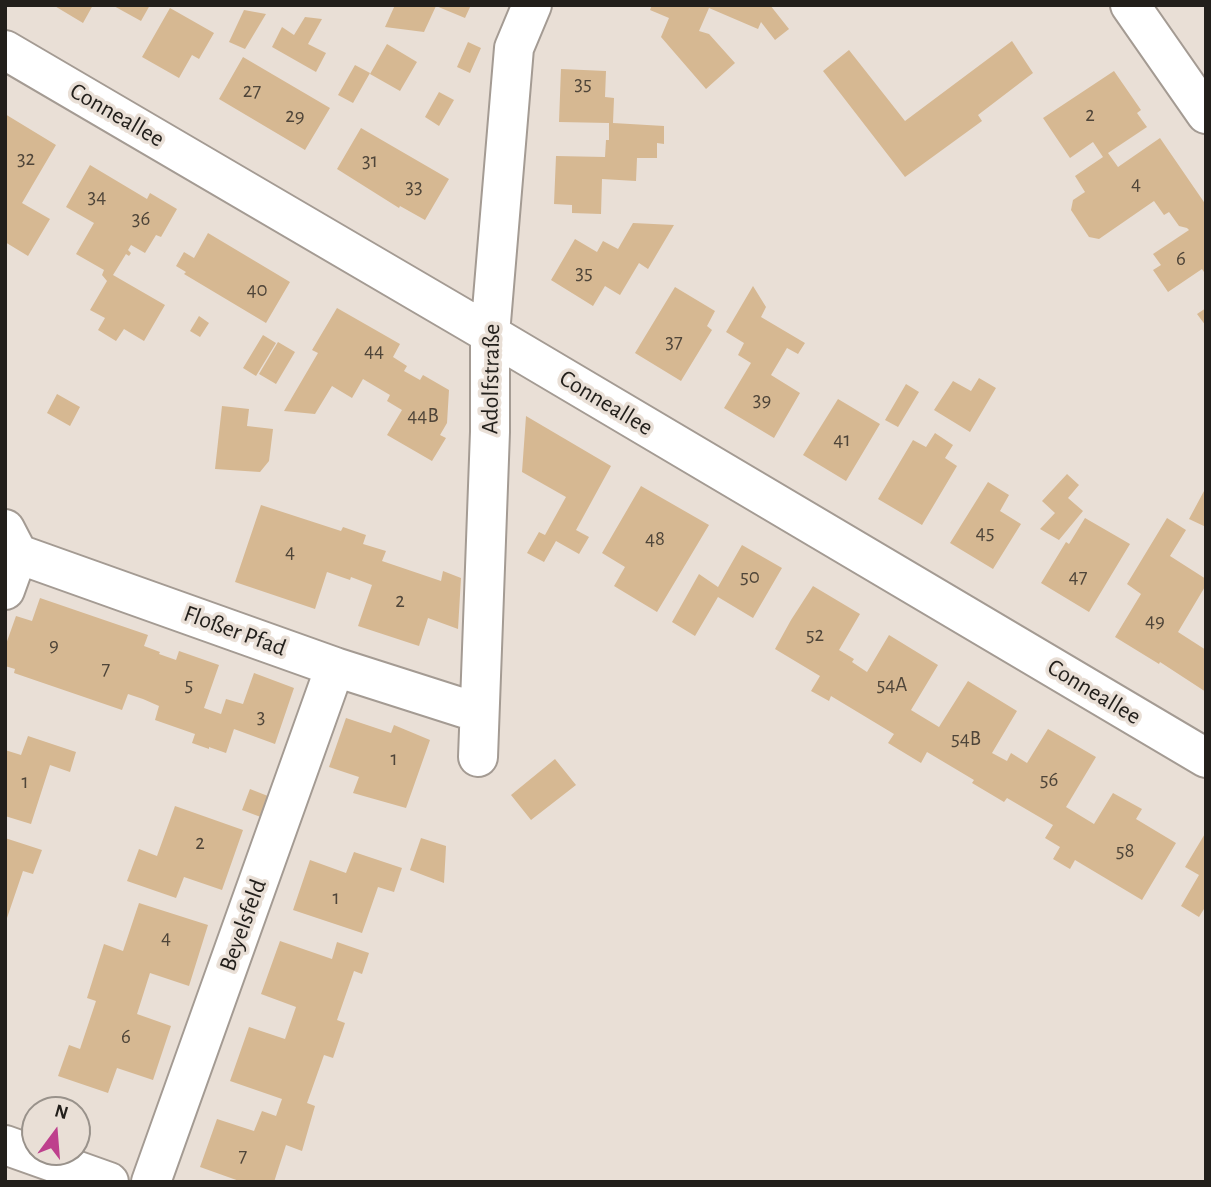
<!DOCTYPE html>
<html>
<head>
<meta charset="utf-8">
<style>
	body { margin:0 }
	#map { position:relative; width:1211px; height:1187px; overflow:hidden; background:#e9dfd6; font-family:"Alegreya Sans",sans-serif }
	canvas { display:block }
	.frame { position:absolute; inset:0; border:7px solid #221f1b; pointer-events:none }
	.north { position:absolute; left:21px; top:1096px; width:70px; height:70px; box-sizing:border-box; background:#e9dfd6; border:2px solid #99928b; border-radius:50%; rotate:16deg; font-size:19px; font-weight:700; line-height:28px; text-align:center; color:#221f1b }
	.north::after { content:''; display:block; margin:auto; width:24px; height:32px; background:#be408d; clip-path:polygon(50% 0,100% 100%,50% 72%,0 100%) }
</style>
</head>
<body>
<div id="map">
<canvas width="1211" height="1187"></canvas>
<div class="frame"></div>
<div class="north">N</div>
</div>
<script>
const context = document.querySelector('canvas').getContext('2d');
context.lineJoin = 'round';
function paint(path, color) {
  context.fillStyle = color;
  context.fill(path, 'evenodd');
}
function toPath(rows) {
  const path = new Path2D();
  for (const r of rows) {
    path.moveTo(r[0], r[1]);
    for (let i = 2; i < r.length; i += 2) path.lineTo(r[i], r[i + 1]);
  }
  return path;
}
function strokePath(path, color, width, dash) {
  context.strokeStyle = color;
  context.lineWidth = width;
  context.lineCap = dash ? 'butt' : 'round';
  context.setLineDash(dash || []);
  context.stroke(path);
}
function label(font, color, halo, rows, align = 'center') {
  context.font = font + ' "Alegreya Sans",sans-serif';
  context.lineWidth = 7;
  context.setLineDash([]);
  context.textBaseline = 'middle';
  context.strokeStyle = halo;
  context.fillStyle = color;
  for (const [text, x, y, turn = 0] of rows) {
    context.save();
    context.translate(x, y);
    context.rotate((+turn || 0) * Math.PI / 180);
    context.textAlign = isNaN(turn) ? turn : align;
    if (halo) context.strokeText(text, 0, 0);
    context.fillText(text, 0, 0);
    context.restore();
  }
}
paint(toPath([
	[53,5,93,5,83,23],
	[112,5,150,5,141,21],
	[395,5,471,5,465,18,436,6,424,32,385,27],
	[652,5,770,5,789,29,775,40,761,22,758,29,709,8,699,31,709,34,735,63,706,89,661,37,669,18,650,10],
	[170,8,214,33,199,59,192,55,179,78,142,57],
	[244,10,266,14,245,49,229,42],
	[305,17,322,19,308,44,326,53,316,72,272,47,282,27,294,35],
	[1012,41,1033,73,978,115,982,121,905,177,823,71,849,50,905,121],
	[468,42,481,48,470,73,457,67],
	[387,44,417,62,400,91,370,74],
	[243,57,330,108,305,150,219,99],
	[355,65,370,73,353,103,338,95],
	[561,69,606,71,605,97,614,98,613,123,664,126,664,144,657,143,657,158,637,158,636,181,602,179,601,214,572,213,572,205,554,204,556,156,605,157,606,140,609,140,609,123,559,122],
	[1114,71,1141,110,1137,113,1147,127,1108,153,1118,167,1160,138,1206,205,1206,275,1202,269,1168,292,1153,270,1161,265,1153,254,1189,230,1187,228,1179,226,1169,212,1164,215,1154,201,1099,239,1089,237,1071,210,1073,200,1085,192,1075,176,1103,157,1093,142,1070,158,1043,118],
	[439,92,454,100,439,126,425,117],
	[5,114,56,145,22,203,50,219,28,256,5,242],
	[361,128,449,179,425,220,400,206,399,208,337,169],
	[90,165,147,199,150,193,177,209,161,237,156,235,145,253,131,245,128,250,131,253,129,256,126,254,113,275,165,305,144,341,124,329,116,341,98,330,105,318,90,310,107,281,102,275,104,270,76,254,94,223,66,207],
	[633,223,674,225,648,269,639,263,620,295,605,286,593,306,551,280,575,239,597,252,603,241,618,249],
	[208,233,290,282,266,323,184,274,186,272,176,266,184,252,194,258],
	[753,286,766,307,761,317,805,343,798,354,787,348,771,375,800,393,774,438,724,408,751,363,738,355,744,343,726,332],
	[675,287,715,311,707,326,712,330,681,381,635,353],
	[337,308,400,344,393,357,407,366,404,371,420,380,423,375,449,390,447,423,440,435,446,438,432,461,387,435,402,410,387,401,390,395,363,379,352,398,332,386,315,414,284,411,318,353,312,350],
	[1206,308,1206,326,1197,314],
	[199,316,209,323,200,337,190,331],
	[263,335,276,343,256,376,243,368],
	[278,342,295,352,276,384,259,374],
	[979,378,996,388,970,432,934,410,953,381,971,391],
	[906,384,919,392,898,427,885,420],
	[57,394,80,407,70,426,47,413],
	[838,399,880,424,846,481,803,455],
	[222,406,249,409,247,426,273,429,269,461,260,472,215,469],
	[526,416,611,466,576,530,589,537,579,554,556,541,544,562,527,553,539,532,545,535,566,497,522,472],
	[935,433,953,445,945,458,957,466,922,525,878,499,913,440,926,447],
	[1067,474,1079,485,1068,498,1083,511,1059,540,1040,529,1055,513,1042,501],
	[988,482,1009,495,1000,511,1021,524,993,569,950,543],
	[641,486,709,525,657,612,614,586,625,567,602,553],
	[1204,491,1206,492,1206,527,1189,519],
	[261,505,341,531,343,527,366,535,363,544,386,551,382,561,441,581,443,571,461,578,458,629,428,618,419,646,358,626,372,585,351,577,350,580,327,572,315,609,235,582],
	[1085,518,1130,544,1089,612,1041,583,1066,542,1069,544],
	[1167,518,1186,530,1170,556,1206,579,1206,585,1178,632,1206,650,1206,692,1160,662,1159,664,1115,637,1141,594,1127,584],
	[742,545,782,568,753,618,718,597,695,636,672,622,699,574,718,587],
	[813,586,860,614,839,650,854,659,852,662,867,672,889,635,938,665,911,710,939,727,968,681,1017,711,992,753,1007,761,1011,753,1027,763,1048,729,1096,757,1066,807,1094,824,1113,793,1142,809,1136,819,1176,843,1142,900,1075,860,1070,869,1053,859,1060,847,1045,838,1053,825,1007,798,1004,802,972,783,974,780,927,752,921,763,888,743,894,734,831,696,829,701,811,691,820,676,775,649,791,620],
	[40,598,148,635,144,646,160,652,159,654,176,660,179,651,219,665,204,708,221,714,226,699,243,704,254,673,294,688,275,744,234,729,226,753,209,747,209,749,192,743,195,734,155,720,159,706,143,699,128,694,122,710,14,673,15,669,5,666,5,647,16,616,32,621],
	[346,718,391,733,394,725,430,740,406,808,353,793,359,777,329,767],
	[28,736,76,752,70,772,50,765,31,824,5,816,5,750,21,755],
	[555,759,576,785,531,820,511,795],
	[250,789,273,798,266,819,242,810],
	[175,806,243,830,222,890,184,877,176,898,127,881,139,849,157,856],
	[1206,832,1206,910,1204,909,1199,917,1181,906,1199,875,1185,867],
	[5,838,42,850,33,874,23,871,6,921],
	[421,838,446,846,444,883,410,870],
	[354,852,402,868,394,892,378,887,362,933,293,910,310,860,346,873],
	[139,903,208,925,189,986,150,973,137,1014,171,1026,153,1080,117,1068,108,1093,58,1076,69,1045,80,1049,96,1001,87,998,104,944,123,951],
	[280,941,332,959,337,942,369,953,362,974,354,971,337,1020,345,1023,333,1058,324,1055,307,1103,315,1106,302,1151,286,1145,274,1182,242,1182,200,1167,217,1119,254,1131,262,1111,276,1116,282,1099,230,1081,249,1027,285,1039,296,1007,261,994]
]), '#d6b892');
const minor = toPath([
	[1130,5,1206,114],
	[5,50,490,334,1206,758],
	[5,529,18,554,335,667,479,713],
	[5,590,18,554],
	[478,757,490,432,490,334,514,48,532,5],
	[5,1145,109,1182],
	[151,1182,335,667]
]);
strokePath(minor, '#a49b93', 42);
strokePath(minor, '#fff', 38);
label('21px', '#4f4539', null, [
	["35",583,84],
	["27",252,91],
	["2",1090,115],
	["29",295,116],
	["32",26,159],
	["31",370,161],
	["4",1136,184],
	["33",414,187],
	["34",97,197],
	["36",141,219],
	["6",1181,259],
	["35",584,273],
	["40",257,290],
	["37",674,342],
	["44",374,351],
	["39",762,400],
	["44B",423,416],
	["41",842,440],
	["45",985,533],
	["48",655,539],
	["4",290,552],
	["50",750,577],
	["47",1078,577],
	["2",400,601],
	["49",1155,621],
	["52",815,635],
	["9",54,645],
	["7",106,669],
	["5",189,685],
	["54A",892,685],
	["3",261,717],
	["54B",966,739],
	["1",394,759],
	["56",1049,780],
	["1",25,782],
	["2",200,843],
	["58",1125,851],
	["1",336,898],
	["4",166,938],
	["6",126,1037],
	["7",243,1156]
]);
label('24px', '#221f1b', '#e9dfd6', [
	["Conneallee",117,115,30],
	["Adolfstraße",491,379,-89],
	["Conneallee",606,403,31],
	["Floßer Pfad",235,631,20],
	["Conneallee",1094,692,31],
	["Beyelsfeld",243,925,-70]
]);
</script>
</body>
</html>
